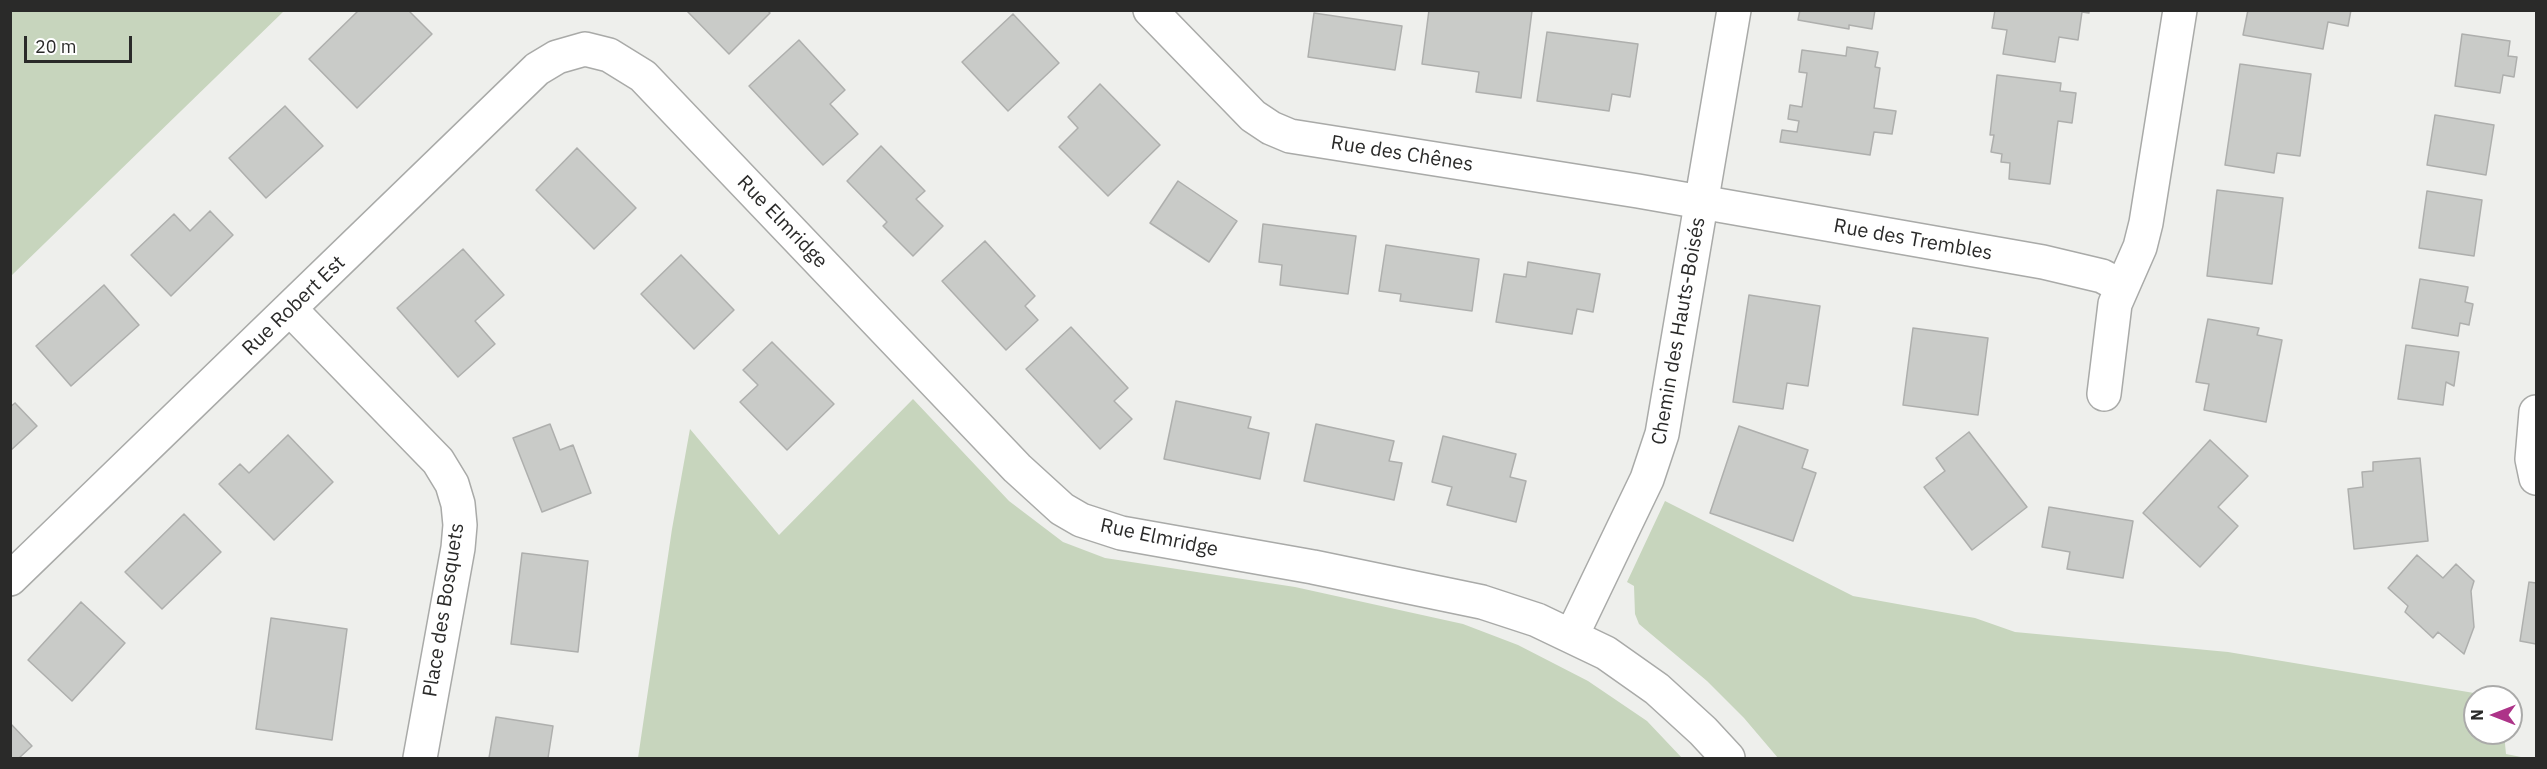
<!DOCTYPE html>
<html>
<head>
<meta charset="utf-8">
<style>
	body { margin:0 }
	#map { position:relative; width:2547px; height:769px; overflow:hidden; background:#eeefec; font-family:"IBM Plex Sans",sans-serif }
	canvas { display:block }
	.frame { position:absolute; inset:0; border:12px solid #2a2a29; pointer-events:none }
	.north { position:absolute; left:2463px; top:685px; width:60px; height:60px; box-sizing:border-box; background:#fff; border:2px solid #aaaaa9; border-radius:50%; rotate:270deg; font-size:16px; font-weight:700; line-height:24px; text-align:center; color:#2a2a29 }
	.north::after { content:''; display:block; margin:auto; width:21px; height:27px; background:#ad3388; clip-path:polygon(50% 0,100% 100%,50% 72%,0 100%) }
	.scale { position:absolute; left:24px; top:36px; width:108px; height:27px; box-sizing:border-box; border:3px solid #2a2a29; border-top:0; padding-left:8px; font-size:18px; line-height:21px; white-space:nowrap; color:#2a2a29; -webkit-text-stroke:4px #fff; paint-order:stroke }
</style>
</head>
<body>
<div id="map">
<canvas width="2547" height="769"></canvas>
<div class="frame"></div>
<div class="north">N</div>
<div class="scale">20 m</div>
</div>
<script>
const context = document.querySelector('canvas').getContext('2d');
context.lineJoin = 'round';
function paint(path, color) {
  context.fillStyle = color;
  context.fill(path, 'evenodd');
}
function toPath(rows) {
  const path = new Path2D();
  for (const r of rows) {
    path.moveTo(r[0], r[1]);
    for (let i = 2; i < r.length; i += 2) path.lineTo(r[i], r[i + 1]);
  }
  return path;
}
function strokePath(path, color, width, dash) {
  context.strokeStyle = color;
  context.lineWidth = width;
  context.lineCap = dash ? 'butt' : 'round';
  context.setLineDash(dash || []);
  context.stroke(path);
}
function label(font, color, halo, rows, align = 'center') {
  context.font = font + ' "IBM Plex Sans",sans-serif';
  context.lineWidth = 6;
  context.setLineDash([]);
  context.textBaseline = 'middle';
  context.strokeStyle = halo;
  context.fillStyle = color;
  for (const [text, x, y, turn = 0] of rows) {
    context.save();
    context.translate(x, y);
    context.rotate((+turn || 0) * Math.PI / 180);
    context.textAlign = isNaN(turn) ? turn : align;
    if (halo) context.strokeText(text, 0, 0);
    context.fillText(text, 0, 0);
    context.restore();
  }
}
paint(toPath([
	[11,10,284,10,284,11,11,276],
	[913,399,1009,501,1063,542,1105,558,1295,587,1463,624,1518,645,1588,681,1647,721,1682,758,638,758,672,529,690,429,779,535],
	[1665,501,1853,596,1975,618,2015,632,2228,652,2498,697,2475,697,2475,733,2504,733,2506,754,2526,758,1778,758,1744,718,1707,681,1639,624,1635,614,1634,586,1627,582]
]), '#c7d5bd');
const building = toPath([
	[359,10,408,10,432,34,357,108,309,59,359,10],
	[686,10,767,10,770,13,729,54,686,10],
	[1429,10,1532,11,1521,98,1476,92,1479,72,1422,64,1429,10],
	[1800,10,1875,10,1872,29,1849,25,1849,29,1798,20,1800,10],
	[1995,10,2089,10,2089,13,2082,12,2078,40,2059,37,2055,62,2003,54,2007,30,1992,28,1995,10],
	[2248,10,2351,10,2348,26,2328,22,2323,49,2243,35,2248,10],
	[1314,13,1402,26,1395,70,1308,57,1314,13],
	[1013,14,1059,63,1008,111,962,62,1013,14],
	[1547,32,1638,44,1630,97,1612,94,1609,111,1537,101,1547,32],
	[2462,34,2510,41,2508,56,2517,57,2514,77,2503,75,2500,93,2455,86,2462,34],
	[799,40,845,90,830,104,858,134,823,165,749,86,799,40],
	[1847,47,1878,52,1875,67,1880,68,1874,108,1896,111,1892,134,1874,132,1870,155,1780,142,1782,130,1797,132,1799,121,1788,119,1790,105,1802,107,1807,73,1799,72,1802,50,1846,56,1847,47],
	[2240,64,2311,74,2300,156,2277,153,2274,173,2225,165,2240,64],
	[1997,75,2061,83,2060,91,2076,93,2072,123,2058,121,2050,184,2009,179,2010,163,2001,162,2002,154,1991,152,1994,135,1990,135,1997,75],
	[1100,84,1160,145,1108,196,1059,147,1078,128,1068,117,1100,84],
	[285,106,323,146,266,198,229,158,285,106],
	[2435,115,2494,125,2486,175,2427,165,2435,115],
	[881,146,925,191,916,199,943,226,913,256,883,226,887,222,847,181,881,146],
	[577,148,636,208,594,249,536,190,577,148],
	[1178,181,1237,221,1209,262,1150,223,1178,181],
	[2217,190,2283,198,2272,284,2207,276,2217,190],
	[2427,191,2482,200,2474,256,2419,248,2427,191],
	[210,211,233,235,171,296,131,255,174,214,190,231,210,211],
	[1263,224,1356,236,1348,294,1280,285,1282,265,1259,262,1263,224],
	[985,241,1035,296,1025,306,1038,320,1006,350,942,281,985,241],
	[1386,245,1479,259,1472,311,1400,301,1401,294,1379,291,1386,245],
	[463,249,504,295,475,321,495,344,458,377,397,308,463,249],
	[681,255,734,310,694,349,641,294,681,255],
	[1528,262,1600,274,1593,312,1577,309,1572,334,1496,322,1504,274,1526,277,1528,262],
	[2420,279,2468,287,2465,302,2473,304,2469,325,2460,323,2458,336,2412,328,2420,279],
	[104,285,139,325,71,386,36,346,104,285],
	[1749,295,1820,306,1808,386,1787,383,1783,409,1733,402,1749,295],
	[2208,319,2259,328,2257,335,2282,340,2266,422,2204,410,2209,384,2196,382,2208,319],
	[1071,327,1128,388,1114,401,1132,419,1100,449,1026,369,1071,327],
	[1913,328,1988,338,1978,415,1903,405,1913,328],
	[772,342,834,404,787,450,740,402,758,385,743,370,772,342],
	[2406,345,2459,352,2454,386,2446,382,2443,405,2398,399,2406,345],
	[1176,401,1251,417,1248,428,1269,433,1260,479,1164,459,1176,401],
	[15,403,37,426,10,451,10,407,15,403],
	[550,424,560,450,573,445,591,493,542,512,513,438,550,424],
	[1316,424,1394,441,1389,461,1402,463,1394,500,1304,481,1316,424],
	[1739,426,1808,450,1802,468,1816,473,1793,541,1710,513,1739,426],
	[1969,432,2027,507,1972,550,1924,487,1945,471,1936,458,1969,432],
	[288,435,333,482,274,540,219,484,240,464,249,473,288,435],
	[1443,436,1516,454,1510,477,1526,481,1516,522,1447,505,1452,487,1432,482,1443,436],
	[2210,440,2248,476,2218,507,2238,526,2200,567,2143,513,2210,440],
	[2420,458,2428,541,2354,549,2348,489,2363,487,2362,472,2373,471,2373,462,2420,458],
	[2049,507,2133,521,2123,578,2067,569,2070,552,2042,547,2049,507],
	[184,514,221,552,162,609,125,572,184,514],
	[522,553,588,561,578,652,511,644,522,553],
	[2417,555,2443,578,2456,564,2474,581,2471,591,2474,627,2464,654,2438,632,2433,638,2405,612,2408,606,2388,588,2417,555],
	[2529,582,2536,583,2536,644,2520,641,2529,582],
	[81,602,125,643,72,701,28,660,81,602],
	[271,618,347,629,332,740,256,729,271,618],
	[496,717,553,726,548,758,489,758,496,717],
	[10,723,32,746,19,758,10,758,10,723]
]);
paint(building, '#c9cbc8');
strokePath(building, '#aeafad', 1.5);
const street = toPath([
	[1150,10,1253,116,1271,128,1290,136,1638,191,2043,262,2102,276,2121,286],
	[291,310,438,461,452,484,458,504,460,525,458,548,420,758],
	[2104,394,2115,304,2140,247,2146,223,2180,10],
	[2536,412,2532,459,2536,478],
	[10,579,537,69,557,57,585,49,609,55,643,76,1017,468,1062,509,1081,520,1121,533,1313,567,1482,602,1537,620,1606,653,1657,689,1703,731,1728,758],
	[1572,635,1647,479,1662,434,1734,10]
]);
strokePath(street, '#a9aaa8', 36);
strokePath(street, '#fff', 33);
label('20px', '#2a2a29', '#fff', [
	["Rue des Chênes",1402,154,9],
	["Rue Elmridge",782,222,46],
	["Rue des Trembles",1913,240,10],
	["Rue Robert Est",294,306,-44],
	["Chemin des Hauts-Boisés",1679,331,-80],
	["Rue Elmridge",1159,538,12],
	["Place des Bosquets",444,610,-81]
]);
</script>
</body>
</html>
